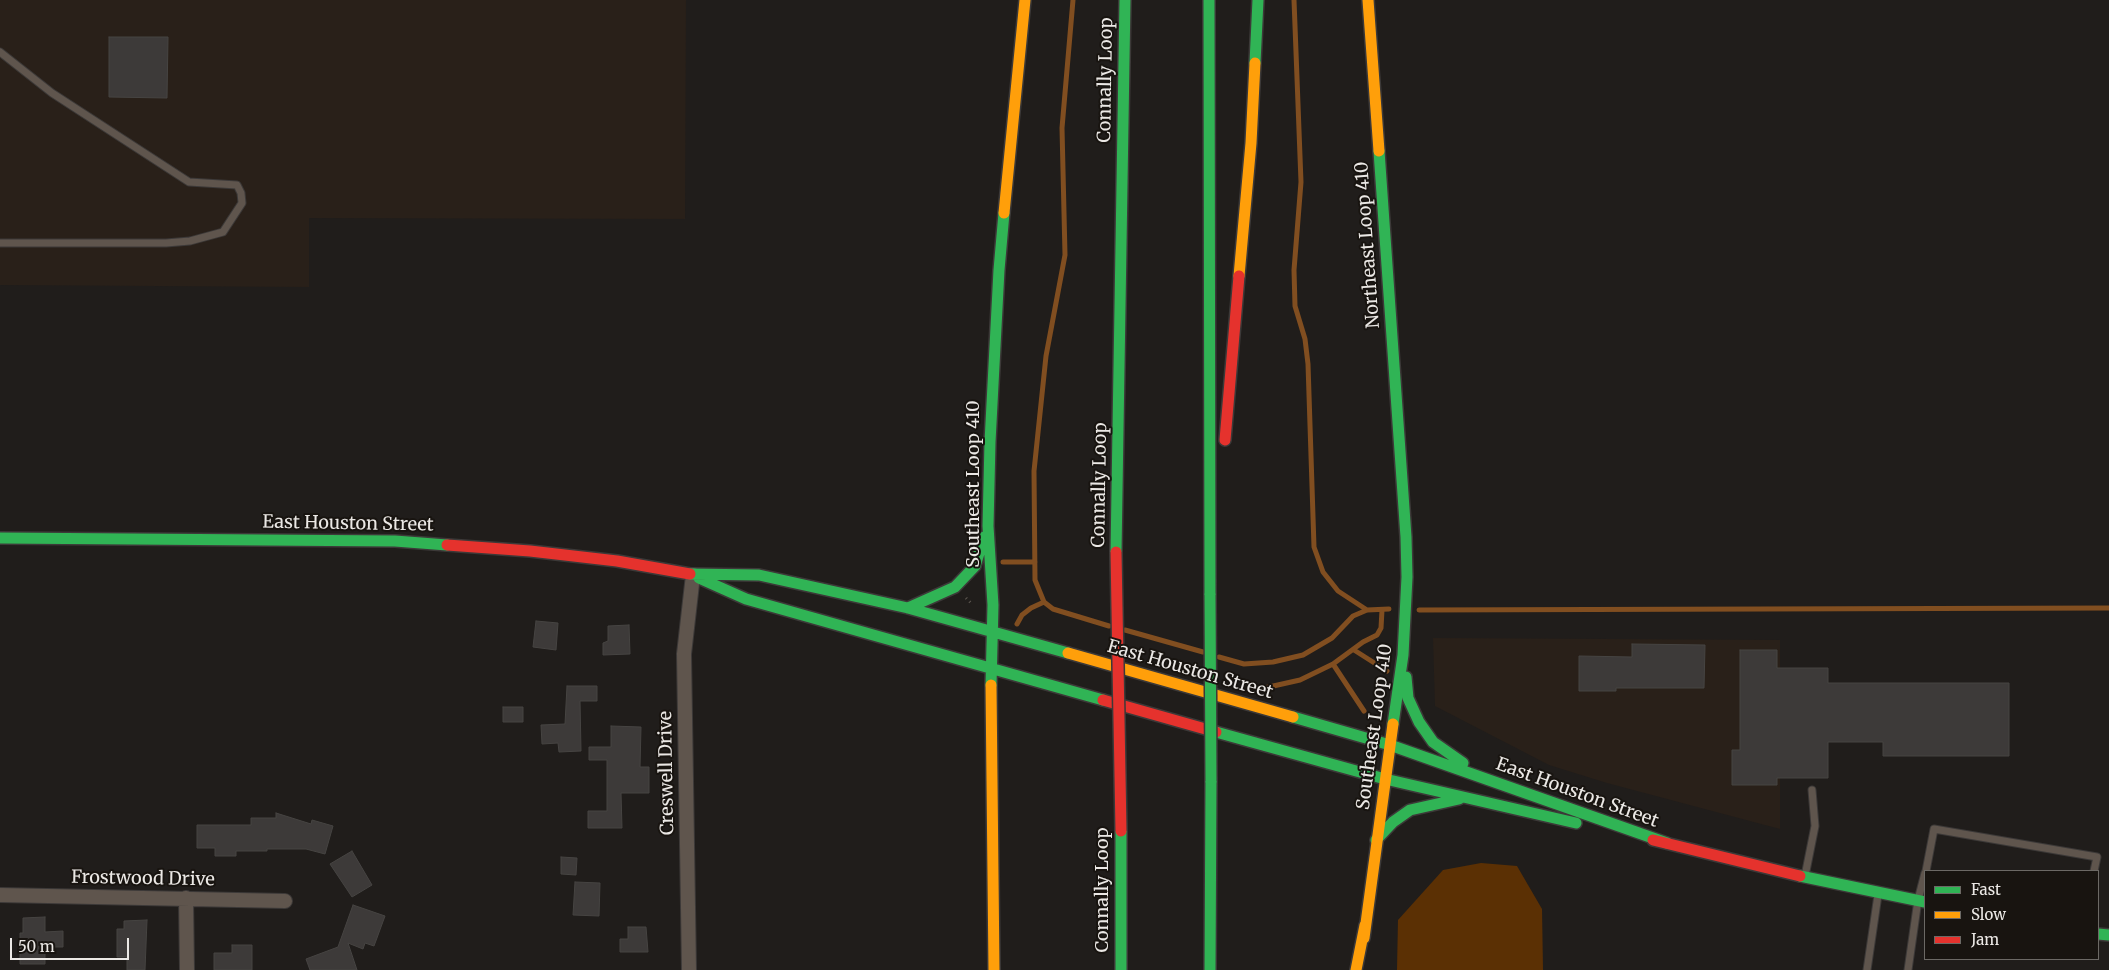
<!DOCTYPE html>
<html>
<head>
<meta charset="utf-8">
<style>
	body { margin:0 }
	#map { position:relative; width:2109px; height:970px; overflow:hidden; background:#201d1b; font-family:Merriweather,serif }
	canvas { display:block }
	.legend { position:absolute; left:1924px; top:870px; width:175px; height:90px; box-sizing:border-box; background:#181410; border:1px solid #6c6965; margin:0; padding:6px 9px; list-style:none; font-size:15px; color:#ebe8e5 }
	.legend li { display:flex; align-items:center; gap:10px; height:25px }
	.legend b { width:25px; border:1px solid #6c6965 }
	.scale { position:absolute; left:10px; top:938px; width:119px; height:22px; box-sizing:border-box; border:2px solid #ebe8e5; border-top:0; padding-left:6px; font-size:15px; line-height:18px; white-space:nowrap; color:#ebe8e5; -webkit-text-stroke:4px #181410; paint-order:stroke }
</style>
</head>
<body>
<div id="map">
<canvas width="2109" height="970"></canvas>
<ul class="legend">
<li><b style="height:6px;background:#30b455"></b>Fast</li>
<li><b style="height:6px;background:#ff9f0a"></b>Slow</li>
<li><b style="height:6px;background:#e5322d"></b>Jam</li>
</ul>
<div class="scale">50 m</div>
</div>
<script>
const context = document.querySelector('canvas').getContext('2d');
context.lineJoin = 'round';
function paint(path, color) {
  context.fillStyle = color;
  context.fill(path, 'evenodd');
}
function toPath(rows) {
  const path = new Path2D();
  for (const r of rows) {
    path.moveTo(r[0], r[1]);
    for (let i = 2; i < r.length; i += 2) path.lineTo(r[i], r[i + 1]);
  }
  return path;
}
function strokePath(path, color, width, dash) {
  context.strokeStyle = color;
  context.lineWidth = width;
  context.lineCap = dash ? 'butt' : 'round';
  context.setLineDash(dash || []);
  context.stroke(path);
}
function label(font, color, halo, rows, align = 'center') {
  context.font = font + ' Merriweather,serif';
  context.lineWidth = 4;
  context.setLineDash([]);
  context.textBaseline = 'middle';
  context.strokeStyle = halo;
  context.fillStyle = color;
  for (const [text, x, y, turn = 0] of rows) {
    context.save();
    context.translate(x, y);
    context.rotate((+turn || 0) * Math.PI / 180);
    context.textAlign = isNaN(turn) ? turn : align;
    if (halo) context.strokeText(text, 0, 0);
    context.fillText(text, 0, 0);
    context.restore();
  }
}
paint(toPath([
	[0,0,686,0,685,219,309,218,309,287,0,285],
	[1433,638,1780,640,1780,829,1607,783,1549,765,1435,706]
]), '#292019');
paint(toPath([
	[1481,863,1517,866,1542,909,1543,970,1397,970,1398,920,1443,870]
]), '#5b3004');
strokePath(toPath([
	[1073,0,1062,128,1065,255,1046,356,1034,471,1035,580,1044,602,1053,609,1109,626],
	[1294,0,1301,182,1294,270,1295,306,1305,339,1308,364,1314,547,1323,572,1338,591,1367,610],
	[1003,562,1035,562],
	[1419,610,2109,608],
	[1017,624,1022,615,1031,608,1044,602],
	[1125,630,1203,652],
	[1354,650,1387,671],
	[1219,657,1244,664,1273,662,1303,655,1332,638,1353,616,1367,610,1389,609],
	[1333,664,1364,711],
	[1260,689,1300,680,1333,664,1363,642,1377,635,1381,628,1382,610]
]), '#814e20', 5);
const building = toPath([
	[109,37,168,37,167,98,109,97,109,37],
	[536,621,558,623,556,650,533,647,536,621],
	[629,625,630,654,603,655,603,643,608,641,608,626,629,625],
	[1632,644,1705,645,1704,688,1616,688,1616,691,1579,691,1579,656,1632,657,1632,644],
	[1740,650,1777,650,1777,668,1828,668,1828,683,2009,683,2009,756,1883,756,1883,742,1828,742,1828,778,1777,778,1777,785,1732,785,1732,750,1740,750,1740,650],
	[567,686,597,686,597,701,580,701,581,751,559,752,558,743,542,744,541,725,565,724,567,686],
	[503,707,523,707,523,722,503,722,503,707],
	[611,726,641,727,640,767,649,767,649,793,621,793,622,828,588,828,588,811,607,811,607,760,589,760,589,747,611,747,611,726],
	[276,813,311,824,312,820,333,826,325,854,306,849,267,849,267,851,236,851,236,856,215,856,215,848,197,848,197,825,251,825,251,818,276,818,276,813],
	[352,851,372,885,352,897,330,864,352,851],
	[561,857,577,858,576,875,561,874,561,857],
	[575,882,600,883,599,916,573,915,575,882],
	[353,905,385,916,374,946,365,943,363,949,348,943,357,970,310,970,306,959,338,947,353,905],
	[45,917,45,932,63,931,63,947,45,947,45,964,20,964,20,933,23,933,23,918,45,917],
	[147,920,145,970,127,970,127,957,117,957,117,929,124,929,124,921,147,920],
	[628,927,646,927,648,952,620,952,620,939,628,939,628,927],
	[232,945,252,945,252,970,214,970,214,953,232,953,232,945]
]);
paint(building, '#3d3a39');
strokePath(building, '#464442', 1);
const lane = toPath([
	[0,52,52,93,189,182,237,185,241,193,242,203,223,232,190,241,166,243,0,243],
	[1926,871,1934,829,2097,857,2094,871],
	[1805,876,1815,826,1812,790],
	[1867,970,1878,895],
	[1908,970,1918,900,1925,873]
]);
const street = toPath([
	[0,895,285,901],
	[186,898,187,970],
	[689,970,684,654,693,575]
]);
const fast = toPath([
	[1209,0,1210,595],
	[1255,63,1258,0],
	[1379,151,1406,537,1407,577,1403,655,1393,724],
	[0,538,395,541,447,545],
	[1116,552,1125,0],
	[690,574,759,575,908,608,1068,653],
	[699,578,746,599,1103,700],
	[908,608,955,587,975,566,984,537],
	[1406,677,1408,698,1419,722,1433,742,1463,763],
	[991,685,993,605,988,526,990,442,999,270,1004,213],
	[1293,717,1390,745,1667,843],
	[1216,732,1385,779,1576,823],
	[1121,831,1121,970],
	[1376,840,1393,822,1410,810,1459,799],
	[1800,876,1925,902],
	[2098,934,2109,935],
	[1210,970,1211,781]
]);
const slow = toPath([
	[1368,0,1379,151],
	[1004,213,1025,0],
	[1239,276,1251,143,1255,63],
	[1068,653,1293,717],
	[991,685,994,970],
	[1364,938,1393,724],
	[1356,970,1365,925]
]);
const jam = toPath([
	[1225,440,1239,276],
	[447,545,530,551,617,561,690,574],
	[1103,700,1216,732],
	[1653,840,1800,876]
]);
strokePath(lane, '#3c3938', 9);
strokePath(street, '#3c3938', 16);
strokePath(fast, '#3c3938', 14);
strokePath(slow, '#3c3938', 14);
strokePath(jam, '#3c3938', 14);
strokePath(toPath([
	[966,598,973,605]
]), '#5d5751', 3, [1, 4]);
strokePath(lane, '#5f554d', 7);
strokePath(street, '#5f554d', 14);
strokePath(fast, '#30b455', 11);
strokePath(slow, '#ff9f0a', 11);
strokePath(jam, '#e5322d', 11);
const fastBridge = toPath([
	[1210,595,1211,781]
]);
const jamBridge = toPath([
	[1116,552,1121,831]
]);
strokePath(fastBridge, '#3c3938', 14, []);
strokePath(jamBridge, '#3c3938', 14, []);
strokePath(fastBridge, '#30b455', 11);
strokePath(jamBridge, '#e5322d', 11);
label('18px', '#ebe8e5', '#181410', [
	["Connally Loop",1106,80,-89],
	["Northeast Loop 410",1368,245,-94],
	["Southeast Loop 410",974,484,-90],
	["Connally Loop",1100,485,-89],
	["East Houston Street",348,524,1],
	["East Houston Street",1190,670,16],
	["Southeast Loop 410",1375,727,-82],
	["Creswell Drive",667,773,-91],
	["East Houston Street",1577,793,20],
	["Frostwood Drive",143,879,1],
	["Connally Loop",1103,890,-90]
]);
</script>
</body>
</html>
